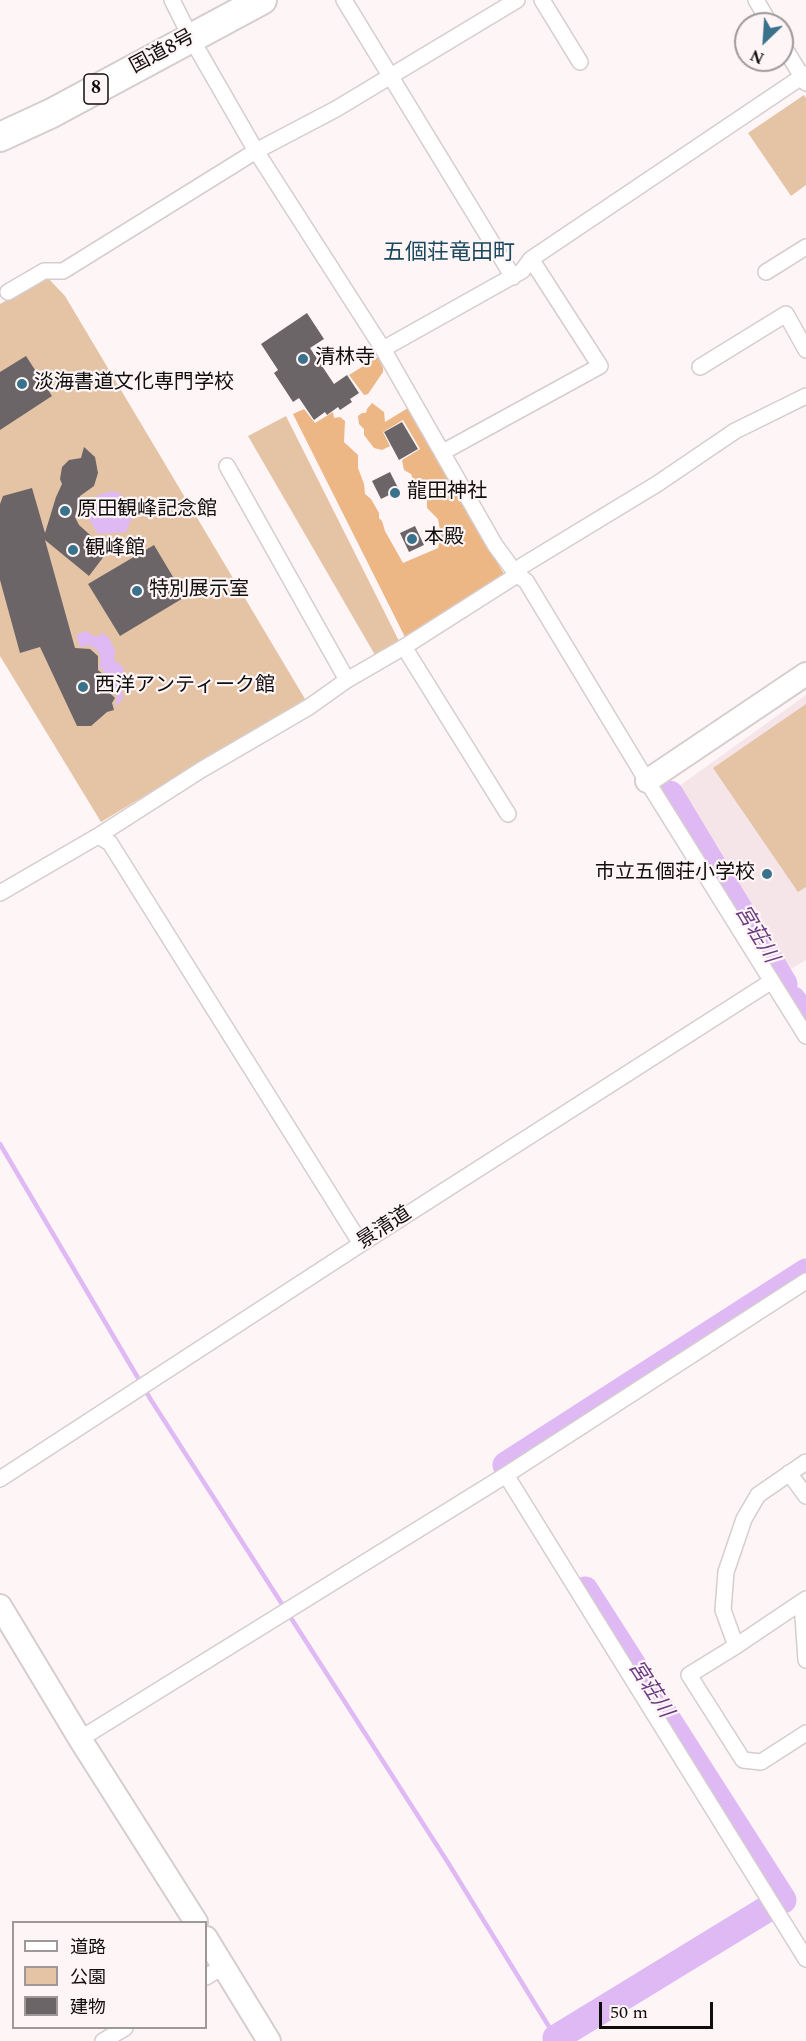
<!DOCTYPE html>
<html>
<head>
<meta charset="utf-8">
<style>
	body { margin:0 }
	#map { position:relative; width:806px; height:2041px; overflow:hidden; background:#fef5f6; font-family:Spectral,"Noto Sans JP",serif }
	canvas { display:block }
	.legend { position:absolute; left:12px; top:1921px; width:195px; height:108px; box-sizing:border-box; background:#fef5f6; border:2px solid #9f9899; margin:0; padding:8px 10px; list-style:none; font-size:18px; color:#100d0d }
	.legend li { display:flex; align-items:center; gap:12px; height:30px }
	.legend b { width:30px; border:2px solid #9f9899 }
	.north { position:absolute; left:734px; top:12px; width:60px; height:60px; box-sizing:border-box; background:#fef5f6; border:2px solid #9f9899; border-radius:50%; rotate:205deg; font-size:16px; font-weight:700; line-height:24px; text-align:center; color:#100d0d }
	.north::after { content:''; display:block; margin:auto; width:21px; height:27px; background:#3a728c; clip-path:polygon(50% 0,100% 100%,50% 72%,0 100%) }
	.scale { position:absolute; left:599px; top:2002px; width:114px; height:27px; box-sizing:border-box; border:3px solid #100d0d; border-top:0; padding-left:8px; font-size:18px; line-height:21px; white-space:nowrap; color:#100d0d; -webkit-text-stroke:4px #fef5f6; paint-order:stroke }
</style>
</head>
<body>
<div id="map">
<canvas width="806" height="2041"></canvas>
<ul class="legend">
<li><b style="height:8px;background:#fff"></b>道路</li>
<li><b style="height:16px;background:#e5c4a6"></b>公園</li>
<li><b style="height:16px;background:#6b6568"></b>建物</li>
</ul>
<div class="north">N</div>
<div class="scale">50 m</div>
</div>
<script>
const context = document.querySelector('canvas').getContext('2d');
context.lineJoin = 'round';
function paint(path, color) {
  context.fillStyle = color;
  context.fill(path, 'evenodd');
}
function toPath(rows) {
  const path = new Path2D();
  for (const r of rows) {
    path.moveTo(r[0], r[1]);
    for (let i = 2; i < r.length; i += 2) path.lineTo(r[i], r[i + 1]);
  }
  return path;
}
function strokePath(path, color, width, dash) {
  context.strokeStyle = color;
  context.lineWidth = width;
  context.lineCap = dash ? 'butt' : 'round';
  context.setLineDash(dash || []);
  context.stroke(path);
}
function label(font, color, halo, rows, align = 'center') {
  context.font = font + ' Spectral,"Noto Sans JP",serif';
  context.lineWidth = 4.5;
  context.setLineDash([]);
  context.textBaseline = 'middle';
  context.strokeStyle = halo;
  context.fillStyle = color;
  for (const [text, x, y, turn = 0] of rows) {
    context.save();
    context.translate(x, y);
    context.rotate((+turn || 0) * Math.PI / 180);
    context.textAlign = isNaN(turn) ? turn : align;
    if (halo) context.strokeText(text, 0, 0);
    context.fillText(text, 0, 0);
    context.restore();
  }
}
paint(toPath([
	[806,695,806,960,787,971,675,789]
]), '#f6e5e8');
paint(toPath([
	[804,95,806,98,806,185,791,196,748,133],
	[48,278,65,296,305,699,101,822,0,656,0,304],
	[286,416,399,641,375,655,248,436],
	[806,704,806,887,798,892,713,768]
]), '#e5c4a6');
paint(toPath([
	[378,357,383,368,383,372,368,394,364,395,349,375],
	[372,403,384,412,385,422,408,408,504,574,405,637,293,414,304,409,315,423,333,412,334,418,340,417,345,421,344,442,358,455,358,468,364,484,365,494,371,499,379,513,379,518,382,521,385,531,403,563,438,548,441,535,438,519,427,508,427,501,420,494,421,483,414,481,411,474,404,470,402,460,420,449,403,420,383,432,390,446,382,450,374,448,364,435,364,429,359,424,358,416,362,413,366,413,367,409]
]), '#edb685');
paint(toPath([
	[112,491,119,493,130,503,132,517,126,532,98,534,89,519,89,506,98,495],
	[87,631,93,636,99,636,103,633,109,638,115,650,114,661,120,664,124,669,124,676,121,680,126,686,122,691,123,699,115,707,117,695,110,689,111,685,104,680,107,674,99,666,101,662,99,652,90,645,80,647,76,635]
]), '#dfb9f4');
strokePath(toPath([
	[0,1144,151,1400,447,1861,556,2038]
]), '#dfb9f4', 4.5);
strokePath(toPath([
	[670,794,784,984],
	[793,1000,806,1021],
	[506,1465,806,1272],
	[585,1590,783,1900],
	[558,2041,556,2038,767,1909]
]), '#dfb9f4', 27);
paint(toPath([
	[307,313,324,339,310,348,334,384,347,375,359,393,350,399,352,402,340,410,338,407,327,415,325,412,314,420,299,398,293,402,274,373,278,370,261,344],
	[26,356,52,396,0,430,0,372],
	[402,422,418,449,399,460,384,432],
	[84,447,95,457,98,473,94,486,80,496,75,517,79,525,108,551,89,576,45,540,75,648,90,649,98,656,98,670,104,675,102,678,108,691,115,698,112,703,114,710,107,712,91,726,77,726,40,647,20,653,0,580,0,504,3,496,32,488,45,533,56,497,62,484,60,479,62,467,69,460,81,458],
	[390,472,399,490,381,499,372,481],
	[415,526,424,545,409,552,400,533],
	[154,545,185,597,120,636,88,584]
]), '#6b6568');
const street = toPath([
	[172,0,191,38,256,151,383,349,495,545,517,575,526,581,647,781,806,1036],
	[344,0,513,277],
	[542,0,580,62],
	[756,0,770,24],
	[782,44,806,83],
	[766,272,806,247],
	[8,292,44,271,63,271,256,151,336,109,517,0],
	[383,349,522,271,531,259,806,74],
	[700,367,786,314,806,350],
	[443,452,600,366,531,259],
	[227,466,347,680],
	[404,647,508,814],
	[98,836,110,843,361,1244],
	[0,893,98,836,201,770,309,707,347,680,404,647,517,575,522,566,657,484,735,431,806,396],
	[789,1473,806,1496],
	[506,1475,806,1959],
	[0,1479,361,1244,772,981],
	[806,1599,736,1646,689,1675,743,1760,761,1762,806,1733],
	[802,1602,806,1660],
	[736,1646,723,1610,726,1572,744,1519,758,1495,806,1462],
	[80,1739,506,1475,806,1281],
	[206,1977,224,1966],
	[103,2041,125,2028]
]);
const secondary = toPath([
	[647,781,806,674],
	[0,1606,80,1739,196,1922],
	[206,1938,269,2041]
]);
const highway = toPath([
	[0,137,52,113,262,0]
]);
strokePath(street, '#d5cdce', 18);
strokePath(secondary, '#d5cdce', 26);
strokePath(highway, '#d5cdce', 32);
strokePath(street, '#fff', 15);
strokePath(secondary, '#fff', 22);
strokePath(highway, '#fff', 28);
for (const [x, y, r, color] of [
	[303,359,6,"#3a728c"],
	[22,384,6,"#3a728c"],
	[395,493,6,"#3a728c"],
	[65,511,6,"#3a728c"],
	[412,539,6,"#3a728c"],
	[73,550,6,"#3a728c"],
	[137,591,6,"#3a728c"],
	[83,687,6,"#3a728c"],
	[767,874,6,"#3a728c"]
]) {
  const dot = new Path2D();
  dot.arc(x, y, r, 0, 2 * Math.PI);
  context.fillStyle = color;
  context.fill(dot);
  strokePath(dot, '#fef5f6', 2);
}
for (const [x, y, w] of [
	[96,89,24]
]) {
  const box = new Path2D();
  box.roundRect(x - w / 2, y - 15, w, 30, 4.5);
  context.fillStyle = '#fef5f6';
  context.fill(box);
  strokePath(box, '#100d0d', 1.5);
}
label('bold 18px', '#100d0d', null, [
	["8",96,89]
]);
label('20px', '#100d0d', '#fef5f6', [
	["国道8号",163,53,-28],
	["景清道",385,1229,-33]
]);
label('20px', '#100d0d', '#fef5f6', [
	["清林寺",315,359],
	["淡海書道文化専門学校",34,384],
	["龍田神社",407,493],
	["原田観峰記念館",77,511],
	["本殿",424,539],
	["観峰館",85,550],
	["特別展示室",149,591],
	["西洋アンティーク館",95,687],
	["市立五個荘小学校",755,874,"right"]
], 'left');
label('italic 21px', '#6b3c82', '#fef5f6', [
	["宮荘川",755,935,59],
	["宮荘川",649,1690,57]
]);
label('22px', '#1a485c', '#fef5f6', [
	["五個荘竜田町",449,255]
]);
</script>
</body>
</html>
